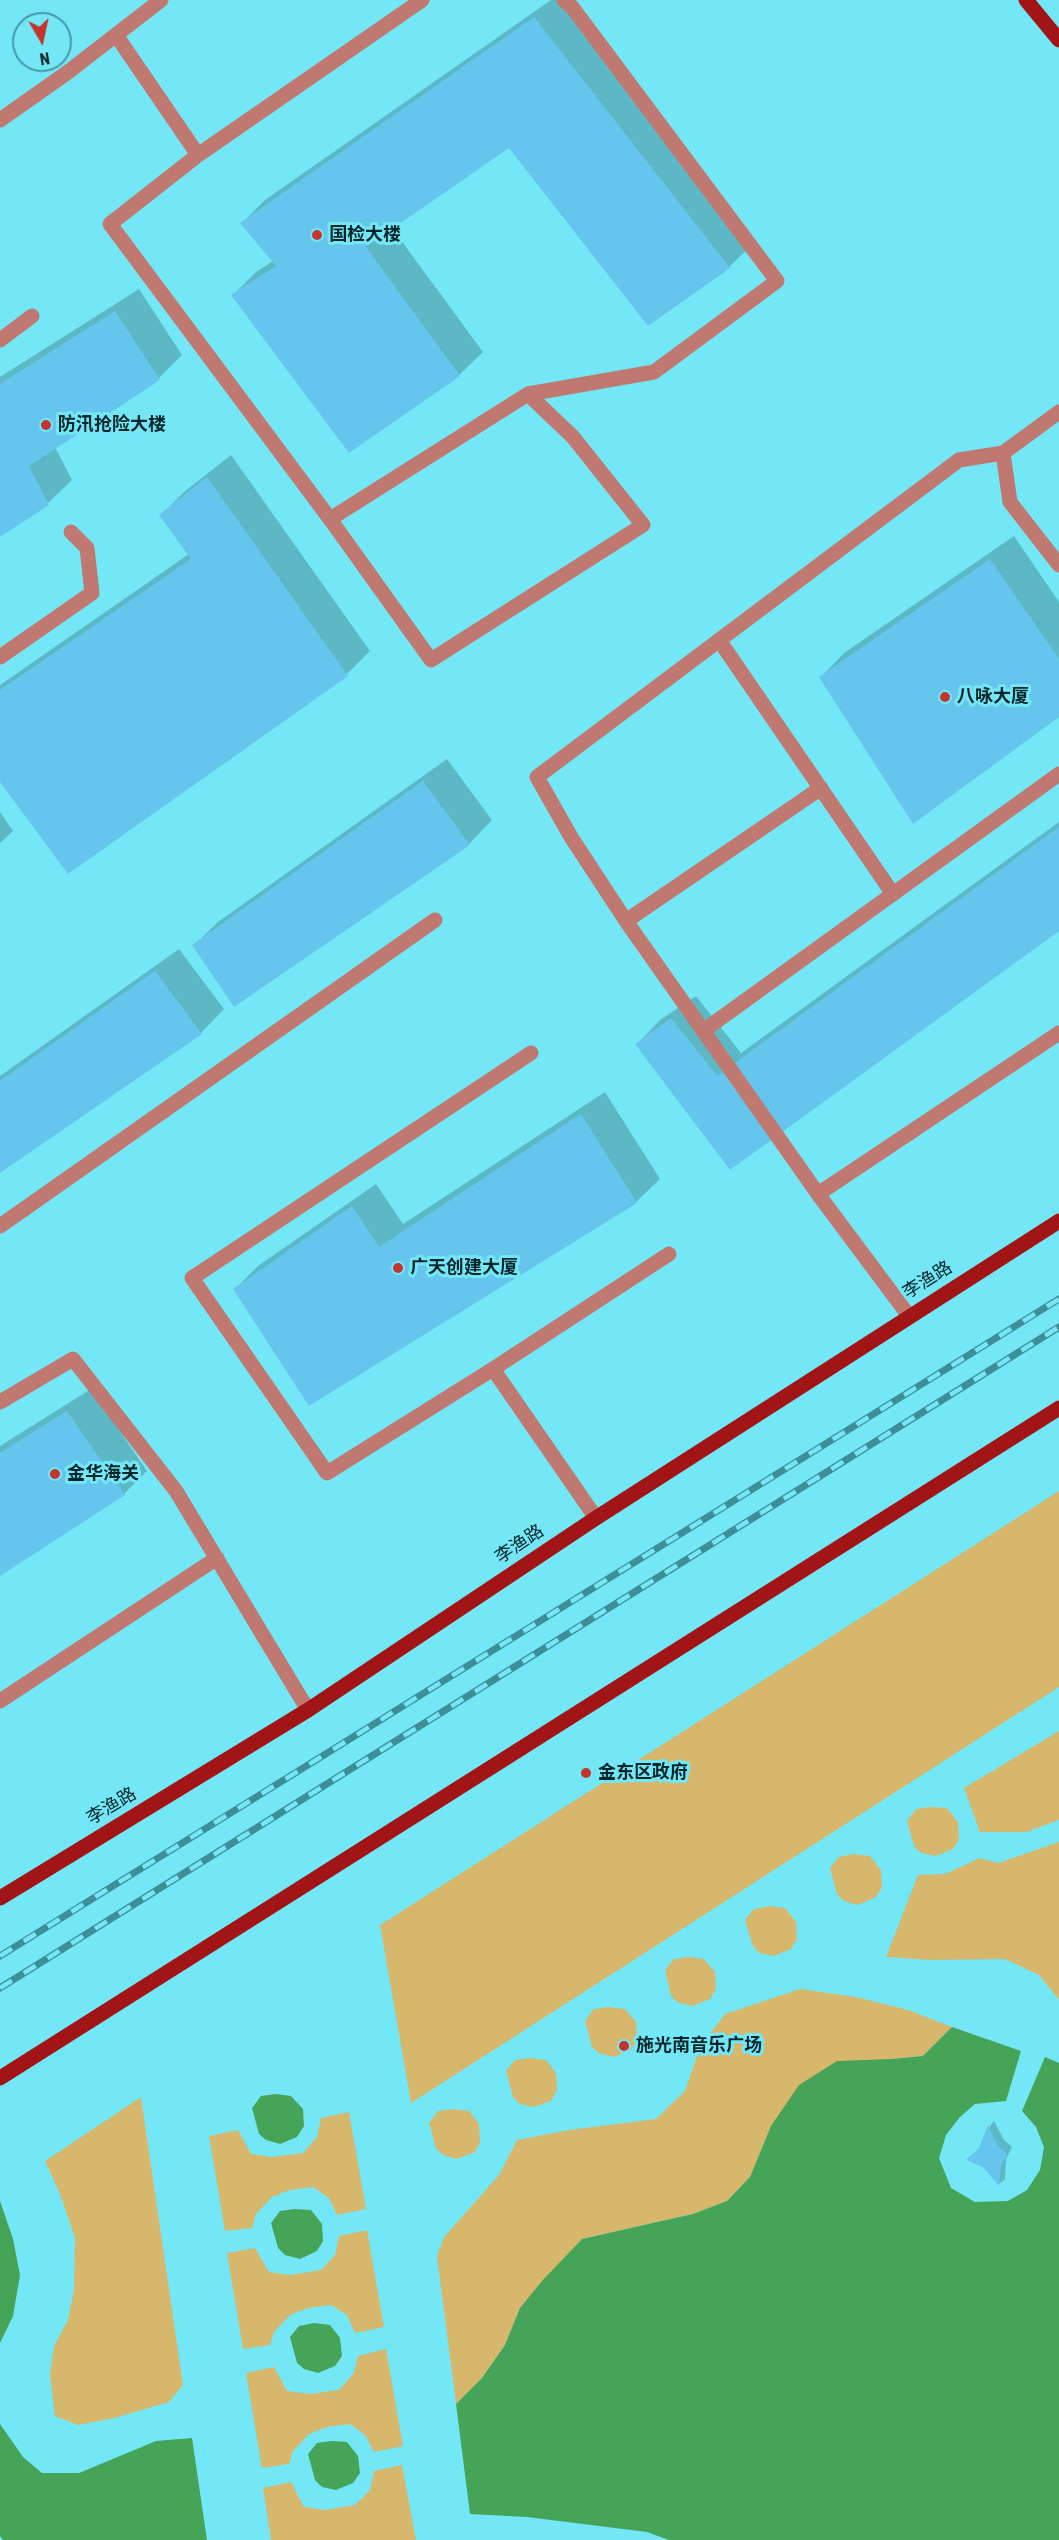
<!DOCTYPE html>
<html>
<head>
<meta charset="utf-8">
<style>
	body { margin:0 }
	#map { position:relative; width:1059px; height:2540px; overflow:hidden; background:#74e7f7; font-family:"Roboto Condensed",sans-serif }
	canvas { display:block }
	.north { position:absolute; left:12px; top:12px; width:60px; height:60px; box-sizing:border-box; background:#74e7f7; border:2px solid #4699a5; border-radius:50%; rotate:171deg; font-size:16px; font-weight:700; line-height:24px; text-align:center; color:#00252a }
	.north::after { content:''; display:block; margin:auto; width:21px; height:27px; background:#c2342e; clip-path:polygon(50% 0,100% 100%,50% 72%,0 100%) }
</style>
</head>
<body>
<div id="map">
<canvas width="1059" height="2540"></canvas>
<div class="north">N</div>
</div>
<script>
const context = document.querySelector('canvas').getContext('2d');
context.lineJoin = 'round';
function paint(path, color) {
  context.fillStyle = color;
  context.fill(path, 'evenodd');
}
function toPath(rows) {
  const path = new Path2D();
  for (const r of rows) {
    path.moveTo(r[0], r[1]);
    for (let i = 2; i < r.length; i += 2) path.lineTo(r[i], r[i + 1]);
  }
  return path;
}
function strokePath(path, color, width, dash) {
  context.strokeStyle = color;
  context.lineWidth = width;
  context.lineCap = dash ? 'butt' : 'round';
  context.setLineDash(dash || []);
  context.stroke(path);
}
function label(font, color, halo, rows, align = 'center') {
  context.font = font + ' "Roboto Condensed","Noto Sans SC",sans-serif';
  context.lineWidth = 6;
  context.setLineDash([]);
  context.textBaseline = 'middle';
  context.strokeStyle = halo;
  context.fillStyle = color;
  for (const [text, x, y, turn = 0] of rows) {
    context.save();
    context.translate(x, y);
    context.rotate((+turn || 0) * Math.PI / 180);
    context.textAlign = isNaN(turn) ? turn : align;
    if (halo) context.strokeText(text, 0, 0);
    context.fillText(text, 0, 0);
    context.restore();
  }
}
paint(toPath([
	[1059,1491,1059,1687,411,2103,380,1925],
	[1059,1731,1059,1820,1026,1832,980,1832,964,1788],
	[931,1807,947,1808,958,1822,959,1839,953,1849,936,1856,921,1853,914,1846,907,1821,916,1809],
	[1059,1842,1059,2000,1039,1975,1005,1959,930,1960,886,1957,918,1875,945,1874,980,1858,998,1863],
	[854,1854,870,1856,881,1870,882,1887,876,1897,858,1905,844,1901,837,1894,830,1868,839,1857],
	[770,1906,785,1908,796,1922,797,1939,791,1949,774,1956,759,1953,753,1946,745,1920,754,1909],
	[688,1957,704,1959,715,1972,716,1989,710,1999,693,2006,679,2003,671,1996,665,1970,674,1959],
	[800,1989,856,1997,908,2010,952,2027,923,2056,892,2059,771,2126,750,2177,727,2201,693,2214,582,2239,520,2308,505,2345,482,2378,456,2404,437,2256,444,2237,499,2175,517,2140,569,2130,656,2119,685,2091,700,2047,725,2014],
	[609,2007,625,2009,636,2022,637,2040,631,2050,614,2057,599,2053,592,2047,585,2021,594,2009],
	[530,2058,546,2060,556,2073,557,2090,551,2101,534,2107,520,2104,513,2097,506,2071,515,2060],
	[141,2097,183,2385,169,2402,114,2418,78,2425,55,2416,50,2374,54,2346,68,2320,74,2290,75,2238,60,2194,45,2161],
	[453,2109,469,2111,479,2124,480,2142,475,2152,457,2159,443,2155,436,2149,429,2123,438,2111],
	[349,2112,366,2209,337,2215,329,2198,313,2187,290,2190,272,2197,256,2214,252,2228,225,2231,209,2136,238,2130,251,2154,272,2157,303,2153,317,2137,321,2118],
	[367,2230,384,2327,355,2333,347,2315,331,2305,308,2308,290,2315,274,2332,270,2345,243,2349,227,2253,255,2248,269,2272,290,2275,321,2270,335,2255,339,2236],
	[386,2349,403,2446,374,2452,365,2435,350,2424,327,2427,309,2434,293,2451,289,2464,262,2468,246,2373,274,2367,287,2391,309,2394,339,2390,354,2373,358,2356],
	[402,2465,416,2540,271,2540,263,2488,291,2482,304,2507,325,2510,355,2505,370,2490,374,2471]
]), '#d6b76c');
paint(toPath([
	[952,2027,1021,2051,1006,2101,975,2104,960,2117,946,2135,939,2158,951,2188,975,2202,1008,2201,1027,2190,1040,2170,1044,2147,1036,2127,1022,2111,1045,2057,1059,2063,1059,2540,669,2540,647,2532,527,2517,470,2514,456,2404,482,2378,505,2345,520,2308,542,2281,582,2239,693,2214,727,2201,750,2177,771,2126,799,2085,837,2061,892,2059,923,2056],
	[276,2094,291,2096,303,2109,304,2126,297,2137,280,2144,266,2140,259,2134,252,2108,261,2096],
	[0,2201,13,2239,20,2275,13,2316,0,2343],
	[295,2209,311,2210,322,2224,323,2241,317,2251,300,2259,285,2255,278,2248,271,2223,280,2211],
	[314,2323,330,2325,340,2338,342,2356,335,2366,318,2373,304,2369,297,2363,290,2337,299,2326],
	[0,2424,23,2457,42,2473,79,2473,156,2441,192,2438,207,2540,3,2540,0,2536],
	[332,2441,347,2442,358,2456,360,2473,353,2483,336,2490,322,2487,315,2480,308,2454,317,2443]
]), '#45a457');
paint(toPath([
	[551,0,563,0,753,244,729,267,648,324,510,146,392,228,483,352,459,375,233,295,256,272,273,261,242,223,265,200],
	[139,289,182,355,159,378,55,447,72,480,48,503,0,535,0,377],
	[231,455,370,651,347,674,68,872,0,779,0,685,189,554,161,515,184,492],
	[1014,536,1059,602,1059,715,821,677,844,653],
	[447,759,492,820,469,844,194,945,218,922],
	[0,812,13,831,0,843],
	[1059,822,1059,929,730,1168,637,1044,660,1020,696,996,741,1053],
	[179,949,224,1009,201,1033,0,1172,0,1076],
	[605,1092,660,1179,636,1202,235,1289,258,1266,376,1184,403,1224],
	[91,1389,147,1471,124,1494,0,1574,0,1446],
	[994,2121,1004,2140,1012,2147,1006,2159,1005,2179,999,2184,984,2166,980,2148,990,2126]
]), '#0003');
paint(toPath([
	[534,17,730,268,648,326,509,148,366,247,460,376,349,453,231,295,276,266,240,223],
	[115,311,160,380,29,466,49,505,0,537,0,384],
	[207,477,348,676,68,874,0,782,0,690,191,559,159,515],
	[990,559,1059,659,1059,717,913,824,819,677],
	[423,781,470,845,234,1007,192,945],
	[1059,827,1059,931,730,1170,635,1044,671,1018,717,1076],
	[155,971,202,1034,0,1173,0,1081],
	[581,1114,637,1203,309,1406,233,1289,352,1206,379,1247],
	[67,1411,125,1495,0,1576,0,1453],
	[988,2125,998,2146,1007,2154,1001,2166,999,2186,983,2167,966,2160,979,2148]
]), '#65c5ec');
strokePath(toPath([
	[422,0,198,155,110,224,330,519,528,394,654,372,777,281,572,7,564,0],
	[116,35,198,155],
	[0,120,68,72,161,0],
	[0,340,32,316],
	[1003,453,1010,502,1059,565],
	[330,519,431,660,643,525,573,437,528,394],
	[719,640,893,894],
	[0,657,92,593,87,548,71,532],
	[626,921,821,788],
	[703,1031,1059,774],
	[531,1053,192,1278,327,1473,493,1369,669,1254],
	[818,1194,1059,1033],
	[0,1226,435,920],
	[909,1316,818,1194,626,921,571,837,537,777,959,460,1003,453,1059,412],
	[493,1369,596,1518],
	[0,1402,73,1359,176,1491,308,1710],
	[0,1701,217,1558]
]), '#c07970', 15);
strokePath(toPath([
	[1026,0,1059,40],
	[0,1898,308,1710,596,1518,1059,1221],
	[0,2078,1059,1408]
]), '#a11516', 15);
const rail = toPath([
	[0,1956,1059,1299],
	[0,1988,1059,1327]
]);
strokePath(rail, '#3e8e98', 7);
strokePath(rail, '#74e7f7', 4.5, [14]);
for (const [x, y, r, color] of [
	[317,235,6,"#c2342e"],
	[46,425,6,"#c2342e"],
	[945,697,6,"#c2342e"],
	[398,1268,6,"#c2342e"],
	[55,1474,6,"#c2342e"],
	[586,1773,6,"#c2342e"],
	[624,2046,6,"#c2342e"]
]) {
  const dot = new Path2D();
  dot.arc(x, y, r, 0, 2 * Math.PI);
  context.fillStyle = color;
  context.fill(dot);
  strokePath(dot, '#74e7f7', 2);
}
label('bold 18px', '#00252a', '#74e7f7', [
	["国检大楼",329,235],
	["防汛抢险大楼",58,425],
	["八咏大厦",957,697],
	["广天创建大厦",410,1268],
	["金华海关",67,1474],
	["金东区政府",598,1773],
	["施光南音乐广场",636,2046]
], 'left');
label('18px', '#00252a', '#74e7f7', [
	["李渔路",928,1281,-32],
	["李渔路",520,1545,-34],
	["李渔路",112,1807,-31]
]);
</script>
</body>
</html>
